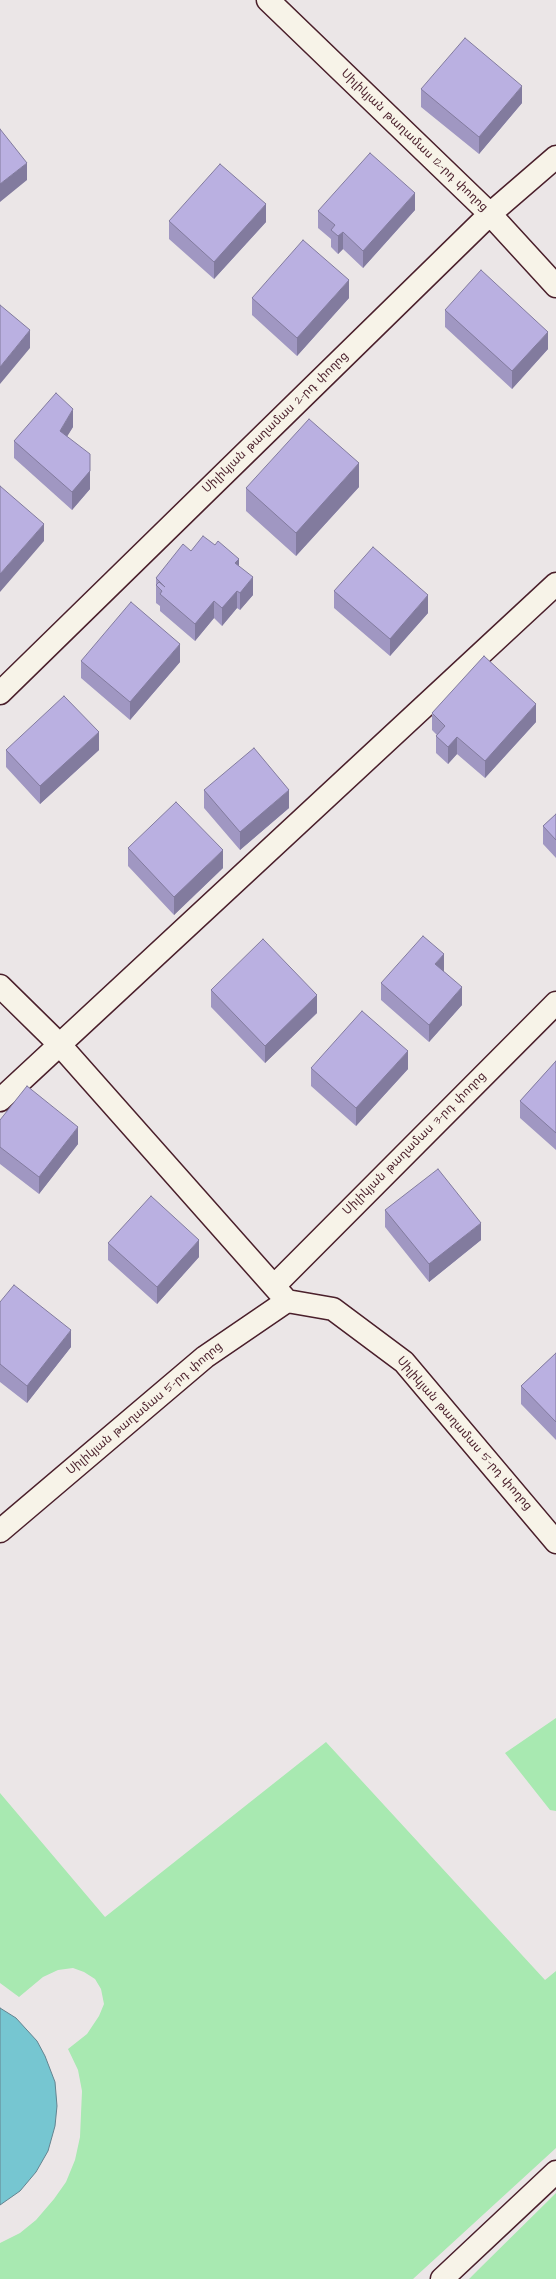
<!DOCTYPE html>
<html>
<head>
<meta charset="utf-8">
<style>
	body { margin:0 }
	canvas { display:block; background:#ebe6e7 }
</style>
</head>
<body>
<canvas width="556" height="2279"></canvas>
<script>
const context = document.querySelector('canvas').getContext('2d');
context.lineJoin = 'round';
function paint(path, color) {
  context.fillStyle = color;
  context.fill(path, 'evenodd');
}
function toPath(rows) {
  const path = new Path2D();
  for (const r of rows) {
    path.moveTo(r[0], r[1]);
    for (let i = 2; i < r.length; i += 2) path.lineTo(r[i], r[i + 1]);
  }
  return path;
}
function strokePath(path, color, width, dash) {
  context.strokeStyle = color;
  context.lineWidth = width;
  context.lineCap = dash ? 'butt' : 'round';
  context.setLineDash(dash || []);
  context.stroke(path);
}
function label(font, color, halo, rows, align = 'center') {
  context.font = font + ' "Architects Daughter","Noto Sans Armenian",sans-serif';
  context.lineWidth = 3;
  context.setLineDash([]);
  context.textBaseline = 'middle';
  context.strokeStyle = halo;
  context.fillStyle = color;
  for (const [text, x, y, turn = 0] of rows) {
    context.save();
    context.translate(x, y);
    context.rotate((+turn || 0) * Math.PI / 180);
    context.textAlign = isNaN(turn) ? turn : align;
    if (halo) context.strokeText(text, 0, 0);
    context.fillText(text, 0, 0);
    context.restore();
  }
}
paint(toPath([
	[556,1718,556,1811,550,1810,505,1753],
	[326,1742,545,1980,556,1971,556,2148,413,2279,0,2279,0,2243,20,2233,36,2220,54,2199,66,2182,75,2160,80,2137,82,2091,78,2070,68,2049,87,2034,99,2016,104,2004,101,1989,95,1979,84,1972,73,1968,58,1970,43,1977,19,1997,0,1983,0,1793,105,1917],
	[556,2193,556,2279,469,2279,478,2270]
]), '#a8e9b1');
const water = toPath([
	[0,2008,16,2018,37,2041,45,2056,55,2082,57,2106,55,2126,48,2151,36,2172,20,2191,0,2205,0,2008]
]);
paint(water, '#76c6d1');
strokePath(water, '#64838f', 1);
const minor = toPath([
	[268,0,490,214,556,286],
	[0,693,490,214,556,157],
	[0,986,60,1045,287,1301],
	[0,1100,556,584],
	[274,1286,556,1003],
	[0,1531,205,1357,287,1301,333,1309,404,1362,556,1542],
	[442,2279,556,2172]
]);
strokePath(minor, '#4a1f2b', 25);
strokePath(minor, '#f7f3e8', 22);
paint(toPath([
	[421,89,522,103,479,154,421,107],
	[415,210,363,268,343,249,338,254,331,247,331,239,318,228,318,211],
	[169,221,266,222,214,279,169,239],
	[252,298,349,298,297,356,252,315],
	[445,310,548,349,512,389,445,327],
	[73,427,67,436,90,489,72,510,14,458,14,441],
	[359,487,296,556,246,511,246,488],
	[191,551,239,566,253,595,240,610,237,608,222,626,214,618,195,641,160,611,160,606,156,603,156,578],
	[334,591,428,613,390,656,334,608],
	[81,661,180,662,130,720,81,678],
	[432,713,536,722,485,778,457,754,448,764,436,753,436,736,437,735,432,730],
	[6,750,99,750,40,804,6,767],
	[204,790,289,808,240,850,204,808],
	[556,814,556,858,543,844,543,826],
	[128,848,223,868,174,915,128,866],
	[444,972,462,1005,429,1042,381,1000,381,983],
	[211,990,317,1013,265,1063,211,1007],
	[556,1061,556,1150,520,1118,520,1101],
	[311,1068,408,1069,356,1126,311,1086],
	[0,1120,78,1144,39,1194,0,1164],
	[385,1210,481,1240,429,1282,385,1227],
	[108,1243,199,1257,157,1304,108,1260],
	[0,1302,71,1347,27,1403,0,1382],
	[556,1353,556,1440,521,1404,521,1386]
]), '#a097c2');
paint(toPath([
	[522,86,522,103,479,154,479,137],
	[27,163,27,180,0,202,0,184],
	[415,193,415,210,363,268,363,251],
	[266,204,266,222,214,279,214,262],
	[343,232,343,249,338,254,338,236],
	[349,280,349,298,297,356,297,338],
	[30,330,30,348,0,384,0,367],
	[548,332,548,349,512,389,512,371],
	[73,409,73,427,60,448,60,431],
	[90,454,90,489,72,510,72,492],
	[359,463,359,487,296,556,296,533],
	[44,524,44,541,0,592,0,574],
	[239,559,239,576,235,563],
	[253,577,253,595,240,610,240,593],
	[237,591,237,608,222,626,222,608],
	[428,595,428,613,390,656,390,639],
	[214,601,214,618,195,641,195,624],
	[180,644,180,662,130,720,130,702],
	[536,704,536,722,485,778,485,761],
	[99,732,99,750,40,804,40,786],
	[457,737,457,754,448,764,448,747],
	[289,790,289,808,240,850,240,832],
	[223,850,223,868,174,915,174,897],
	[444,954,444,972,435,982,435,964],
	[462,987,462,1005,429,1042,429,1025],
	[317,995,317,1013,265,1063,265,1046],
	[408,1051,408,1069,356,1126,356,1108],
	[78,1127,78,1144,39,1194,39,1177],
	[481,1223,481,1240,429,1282,429,1264],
	[199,1240,199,1257,157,1304,157,1287],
	[71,1330,71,1347,27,1403,27,1386]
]), '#827b9e');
const building = toPath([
	[465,38,522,86,479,137,421,89,465,38],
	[0,129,27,163,0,184,0,129],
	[370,153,415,193,363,251,343,232,338,236,331,230,335,225,318,211,370,153],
	[220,164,266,204,214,262,169,221,220,164],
	[303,240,349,280,297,338,252,298,303,240],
	[481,270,548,332,512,371,445,310,481,270],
	[0,305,30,330,0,367,0,305],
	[56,393,73,409,60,431,90,454,90,471,72,492,14,441,56,393],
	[309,419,359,463,296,533,246,488,309,419],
	[0,486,44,524,0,574,0,486],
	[203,536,215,545,218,541,239,559,235,563,253,577,240,593,237,591,222,608,214,601,195,624,160,594,162,591,156,585,159,582,165,587,156,578,183,544,191,551,203,536],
	[373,547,428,595,390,639,334,591,373,547],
	[131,602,180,644,130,702,81,661,131,602],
	[484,656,536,704,485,761,457,737,448,747,436,736,445,726,432,713,484,656],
	[64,696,99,732,40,786,6,750,64,696],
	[254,748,289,790,240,832,204,790,254,748],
	[176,802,223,850,174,897,128,848,176,802],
	[556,814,556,840,543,826,556,814],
	[423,936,444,954,435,964,462,987,429,1025,381,983,423,936],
	[263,939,317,995,265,1046,211,990,263,939],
	[362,1011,408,1051,356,1108,311,1068,362,1011],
	[556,1061,556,1133,520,1101,556,1061],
	[27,1086,78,1127,39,1177,0,1147,0,1120,27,1086],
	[438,1169,481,1223,429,1264,385,1210,438,1169],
	[151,1196,199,1240,157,1287,108,1243,151,1196],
	[14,1285,71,1330,27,1386,0,1364,0,1302,14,1285],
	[556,1353,556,1422,521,1386,556,1353]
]);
paint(building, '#bab0e1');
strokePath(building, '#827b9e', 1);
label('12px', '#4a1f2b', '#f7f3e8', [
	["Սիլիկյան թաղամաս 12-րդ փողոց",414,141,44],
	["Սիլիկյան թաղամաս 2-րդ փողոց",276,423,-44],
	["Սիլիկյան թաղամաս 3-րդ փողոց",415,1144,-45],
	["Սիլիկյան թաղամաս 5-րդ փողոց",145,1409,-40],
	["Սիլիկյան թաղամաս 5-րդ փողոց",464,1434,49]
]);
</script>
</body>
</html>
